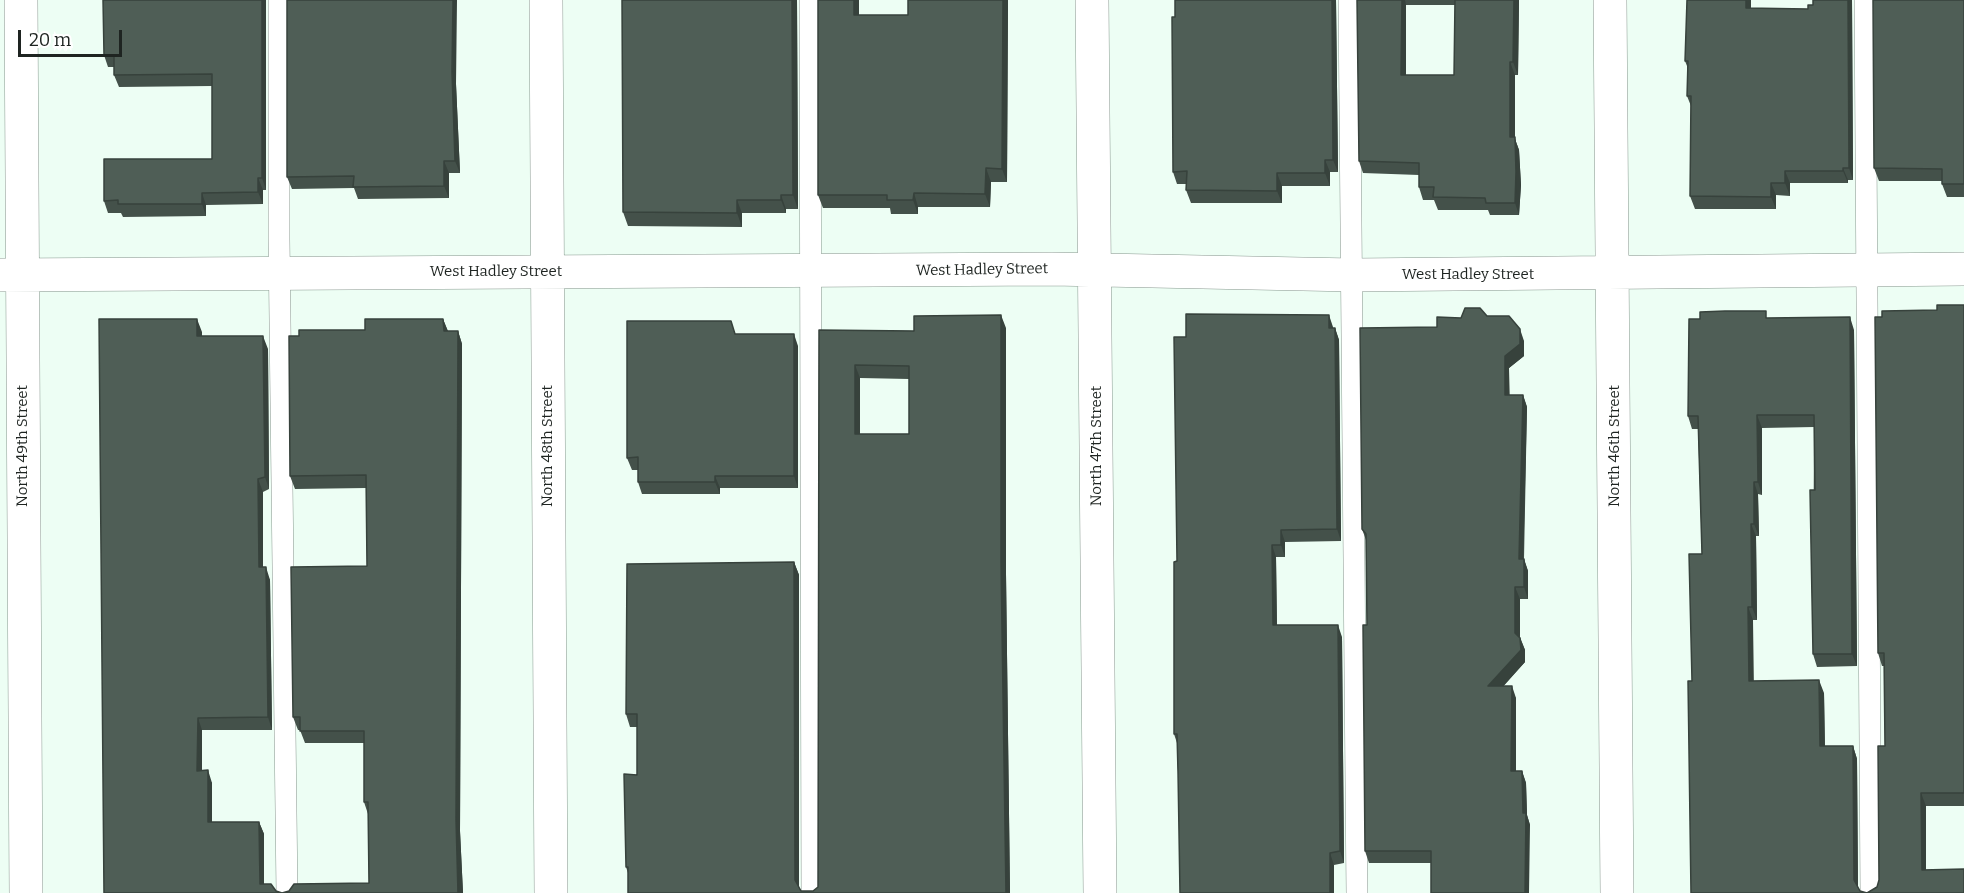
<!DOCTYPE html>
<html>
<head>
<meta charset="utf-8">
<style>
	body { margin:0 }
	#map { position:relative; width:1964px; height:893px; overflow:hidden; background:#edfef4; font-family:Bitter,serif }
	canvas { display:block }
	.scale { position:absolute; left:18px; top:30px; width:104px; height:27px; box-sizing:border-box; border:3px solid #1e2421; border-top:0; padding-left:8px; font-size:18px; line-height:21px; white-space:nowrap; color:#1e2421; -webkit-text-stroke:4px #fff; paint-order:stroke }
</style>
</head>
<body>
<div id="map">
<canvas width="1964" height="893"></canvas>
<div class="scale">20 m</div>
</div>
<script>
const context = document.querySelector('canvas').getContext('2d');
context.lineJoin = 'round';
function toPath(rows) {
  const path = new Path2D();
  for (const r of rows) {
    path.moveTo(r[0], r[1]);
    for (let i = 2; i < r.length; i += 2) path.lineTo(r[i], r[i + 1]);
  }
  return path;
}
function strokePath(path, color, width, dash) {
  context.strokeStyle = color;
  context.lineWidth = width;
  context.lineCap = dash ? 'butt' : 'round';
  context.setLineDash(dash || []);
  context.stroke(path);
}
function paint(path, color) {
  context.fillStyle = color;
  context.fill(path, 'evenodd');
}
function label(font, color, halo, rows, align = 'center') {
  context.font = font + ' Bitter,serif';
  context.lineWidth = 6;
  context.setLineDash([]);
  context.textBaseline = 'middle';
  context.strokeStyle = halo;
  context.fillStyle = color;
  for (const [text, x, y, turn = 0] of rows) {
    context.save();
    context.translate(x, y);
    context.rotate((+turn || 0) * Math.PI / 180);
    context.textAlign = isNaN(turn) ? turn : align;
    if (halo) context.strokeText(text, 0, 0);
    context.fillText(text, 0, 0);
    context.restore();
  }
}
const lane = toPath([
	[279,0,279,239,287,893],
	[810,0,812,893],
	[1349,0,1357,893],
	[1865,0,1871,893]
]);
const street = toPath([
	[21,0,26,893],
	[546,0,551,893],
	[1092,0,1100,893],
	[1610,0,1617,893],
	[0,275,1052,269,1353,275,1964,269]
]);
strokePath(lane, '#88988f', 22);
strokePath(street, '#88988f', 34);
strokePath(lane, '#fff', 21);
strokePath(street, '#fff', 33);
paint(toPath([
	[266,0,266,190,263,190,263,204,206,205,206,216,123,217,121,213,108,213,104,201,212,159,212,86,119,87,114,75,114,67,108,67,104,55],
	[622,0,797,0,798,209,786,209,786,213,742,213,742,227,628,226,623,212],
	[908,0,1008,0,1007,182,991,182,990,207,918,207,918,214,891,214,890,208,823,208,818,195,859,15,908,15],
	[1336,0,1338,172,1330,172,1330,186,1282,186,1282,203,1191,203,1186,190,1186,184,1177,184,1173,172,1175,17],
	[1357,0,1519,0,1518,75,1515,75,1515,139,1519,150,1521,185,1519,215,1490,215,1488,210,1438,210,1434,200,1423,200,1419,187,1419,175,1363,173,1359,161],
	[1406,5,1455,5,1454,75,1406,75],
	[1751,0,1751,8,1808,9,1813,5,1852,0,1853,180,1848,180,1848,183,1790,183,1790,196,1776,195,1776,209,1695,209,1690,196,1691,106,1687,96,1687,66,1685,61],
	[1964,0,1964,197,1947,197,1942,184,1942,181,1879,181,1874,168],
	[456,84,460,173,449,173,449,198,358,199,354,188,292,189,287,177],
	[1964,305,1964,806,1926,806,1926,870,1877,887,1879,880,1885,746,1884,666,1882,666,1878,653,1882,317,1937,310],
	[1487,316,1524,341,1524,356,1509,368,1509,395,1523,395,1527,407,1524,559,1528,571,1528,599,1520,599,1520,637,1525,650,1525,662,1503,686,1516,698,1516,771,1522,771,1526,783,1527,815,1530,825,1431,863,1369,863,1365,851,1367,625,1366,540,1362,529,1437,327,1461,318],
	[1768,318,1854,330,1857,666,1817,667,1813,654,1814,427,1762,428,1762,495,1758,494,1759,536,1756,536,1757,620,1753,620,1753,681,1824,693,1825,746,1853,746,1857,759,1858,889,1691,893,1692,681,1702,554,1698,429,1692,429,1688,416],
	[443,319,448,331,458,331,462,344,460,831,463,893,282,893,369,883,368,814,364,802,364,743,305,743,300,730,298,730,293,717,367,566,366,488,295,489,290,476,299,336,365,330],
	[1006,328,1006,574,1010,893,628,893,628,873,626,867,637,775,637,727,630,727,626,714,794,562,799,575,799,888,801,891,813,891,818,887,819,330,914,331],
	[860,378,909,379,909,434,860,434],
	[1335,328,1339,340,1341,541,1285,542,1285,557,1276,557,1277,625,1342,637,1344,863,1334,865,1178,772,1177,743,1174,734,1177,561,1186,337],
	[202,332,202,336,268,349,269,489,263,492,263,567,270,580,272,730,202,730,202,770,212,783,212,822,259,822,264,834,104,893],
	[736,334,798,346,798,488,720,488,720,494,642,494,638,482,638,470,632,470,627,458]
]), '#44514a');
paint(toPath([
	[262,0,266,0,266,190,262,178],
	[453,0,457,0,456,84,460,173,455,161,452,72],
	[792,0,797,0,798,209,793,195],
	[854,0,859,0,859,28,854,15],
	[1003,0,1008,0,1007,182,1002,169],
	[1332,0,1336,0,1338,172,1333,160],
	[1402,0,1405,0,1406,5,1406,88,1401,75],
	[1514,0,1519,0,1518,75,1513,62],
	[1746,0,1751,0,1751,21,1746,8],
	[1848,0,1852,0,1853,180,1849,168],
	[1510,62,1515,75,1515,139,1519,150,1521,185,1519,215,1515,203,1510,137],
	[1325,160,1330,172,1330,186,1325,173],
	[444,161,449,173,449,198,444,186],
	[986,168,991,182,990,207,985,194],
	[1843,168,1848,180,1848,183,1843,171],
	[1785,171,1790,183,1790,196,1785,183],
	[1277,173,1282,186,1282,203,1277,191],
	[258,178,263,190,263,204,258,192],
	[1771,183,1776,195,1776,209,1771,197],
	[202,193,206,205,206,216,202,204],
	[914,193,918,207,918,214,913,200],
	[781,195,786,209,786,213,781,200],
	[737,200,742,213,742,227,737,213],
	[1001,315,1006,328,1006,574,1010,893,1006,893,1001,561],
	[1329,315,1333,327,1333,340,1329,328],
	[1850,317,1854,330,1857,666,1852,654],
	[197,319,202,332,202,349,197,336],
	[443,319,448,332,444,331],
	[1335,328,1339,340,1341,541,1337,529],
	[1520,329,1524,341,1524,356,1509,368,1510,407,1505,395,1505,356],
	[458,331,462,344,460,831,463,893,458,893,456,819],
	[794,334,798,346,798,488,794,476],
	[263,336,268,349,269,489,265,477],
	[855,365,860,378,860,447,855,434],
	[1523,395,1527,407,1523,571,1519,559],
	[1757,415,1762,428,1762,495,1758,482],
	[715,476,720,488,720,494,715,482],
	[258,479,263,492,263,580,259,567],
	[1754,482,1758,494,1759,536,1754,524],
	[1751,524,1756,536,1757,620,1752,607],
	[1281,530,1285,542,1285,557,1281,545],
	[1272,545,1276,557,1277,637,1273,625],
	[1524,559,1528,571,1528,599,1524,587],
	[794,562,799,575,799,893,795,880],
	[266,567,270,580,272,730,268,717],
	[1515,587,1520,599,1520,645,1515,633],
	[1748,607,1753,620,1754,693,1749,681],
	[1338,625,1342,637,1344,863,1340,851],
	[1520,638,1525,650,1525,662,1493,698,1488,686],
	[1819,680,1824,693,1825,759,1820,746],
	[1512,686,1516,698,1516,783,1511,771],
	[198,718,202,730,202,783,197,771],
	[1853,746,1857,759,1858,893,1854,880],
	[208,770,212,783,212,834,208,822],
	[1522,771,1526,783,1527,815,1530,825,1529,893,1525,893],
	[1921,793,1926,806,1926,882,1922,870],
	[259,822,264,834,264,893,260,884],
	[1330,853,1334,865,1334,893,1330,893]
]), '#37423c');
const building = toPath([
	[103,0,262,0,262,178,258,178,258,192,202,193,202,204,118,204,118,200,104,201,104,159,212,159,212,74,114,75,114,55,104,55,103,0],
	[287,0,453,0,452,72,455,161,444,161,444,186,353,187,354,176,287,177,287,0],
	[622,0,792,0,793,195,781,195,781,200,737,200,737,213,623,212,622,0],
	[818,0,854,0,854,15,908,15,908,0,1003,0,1002,169,986,168,985,194,914,193,913,200,887,200,887,195,818,195,818,0],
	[1175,0,1332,0,1333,160,1325,160,1325,173,1277,173,1277,191,1186,190,1187,171,1173,172,1172,17,1175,17,1175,0],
	[1357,0,1402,0,1401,75,1454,75,1455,0,1514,0,1513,62,1510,62,1510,137,1515,137,1516,172,1515,203,1486,203,1485,198,1433,197,1434,187,1419,187,1419,163,1359,161,1357,0],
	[1687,0,1746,0,1746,8,1808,9,1808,5,1813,5,1813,0,1848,0,1849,168,1843,168,1843,171,1785,171,1785,183,1771,183,1771,197,1690,196,1691,96,1687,96,1688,61,1685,61,1687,0],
	[1873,0,1964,0,1964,184,1942,184,1942,169,1874,168,1873,0],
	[1937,305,1964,305,1964,793,1921,793,1922,870,1964,869,1964,893,1867,893,1877,887,1879,880,1878,746,1885,746,1884,653,1878,653,1875,317,1882,317,1882,311,1937,310,1937,305],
	[1465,308,1480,308,1487,316,1509,316,1520,329,1520,344,1505,356,1505,395,1523,395,1519,559,1524,559,1524,587,1515,587,1515,633,1520,638,1521,650,1488,686,1512,686,1511,771,1522,771,1523,813,1526,813,1525,893,1431,893,1431,851,1365,851,1363,625,1367,625,1366,534,1362,529,1360,328,1437,327,1437,317,1461,318,1465,308],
	[1725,311,1766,311,1766,318,1850,317,1852,654,1813,654,1810,490,1815,490,1814,415,1757,415,1758,482,1754,482,1754,524,1751,524,1752,607,1748,607,1749,681,1819,680,1820,746,1853,746,1854,880,1860,891,1867,893,1691,893,1688,681,1692,681,1689,554,1702,554,1698,416,1688,416,1689,319,1700,319,1700,312,1725,311],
	[1186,314,1329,315,1329,328,1335,328,1337,529,1281,530,1281,545,1272,545,1273,625,1338,625,1340,851,1330,853,1330,893,1180,893,1178,772,1177,734,1174,734,1174,562,1177,561,1174,337,1186,337,1186,314],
	[1001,315,1001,561,1006,893,628,893,628,867,626,867,624,774,637,775,637,714,626,714,627,564,794,562,795,880,801,891,813,891,818,887,819,330,914,331,914,316,1001,315],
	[855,365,909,366,909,434,855,434,855,365],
	[99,319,197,319,197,336,263,336,265,477,258,479,259,567,266,567,268,717,198,718,197,771,208,770,208,822,259,822,260,884,271,884,276,891,282,893,104,893,99,319],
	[365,319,443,319,444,331,458,331,456,819,458,893,282,893,289,891,294,884,369,883,368,802,364,802,364,731,300,731,300,717,293,717,291,567,367,566,366,475,290,476,289,336,299,336,299,330,365,330,365,319],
	[627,321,731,321,735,334,794,334,794,476,715,476,715,482,638,482,638,457,627,458,627,321]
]);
paint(building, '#4f5e56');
strokePath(building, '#37423c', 1.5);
label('15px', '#1e2421', '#fff', [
	["West Hadley Street",982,270,-1],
	["West Hadley Street",496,272],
	["West Hadley Street",1468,275],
	["North 49th Street",23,446,-90],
	["North 48th Street",548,446,-90],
	["North 47th Street",1097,446,-90],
	["North 46th Street",1615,446,-90]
]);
</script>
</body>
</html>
